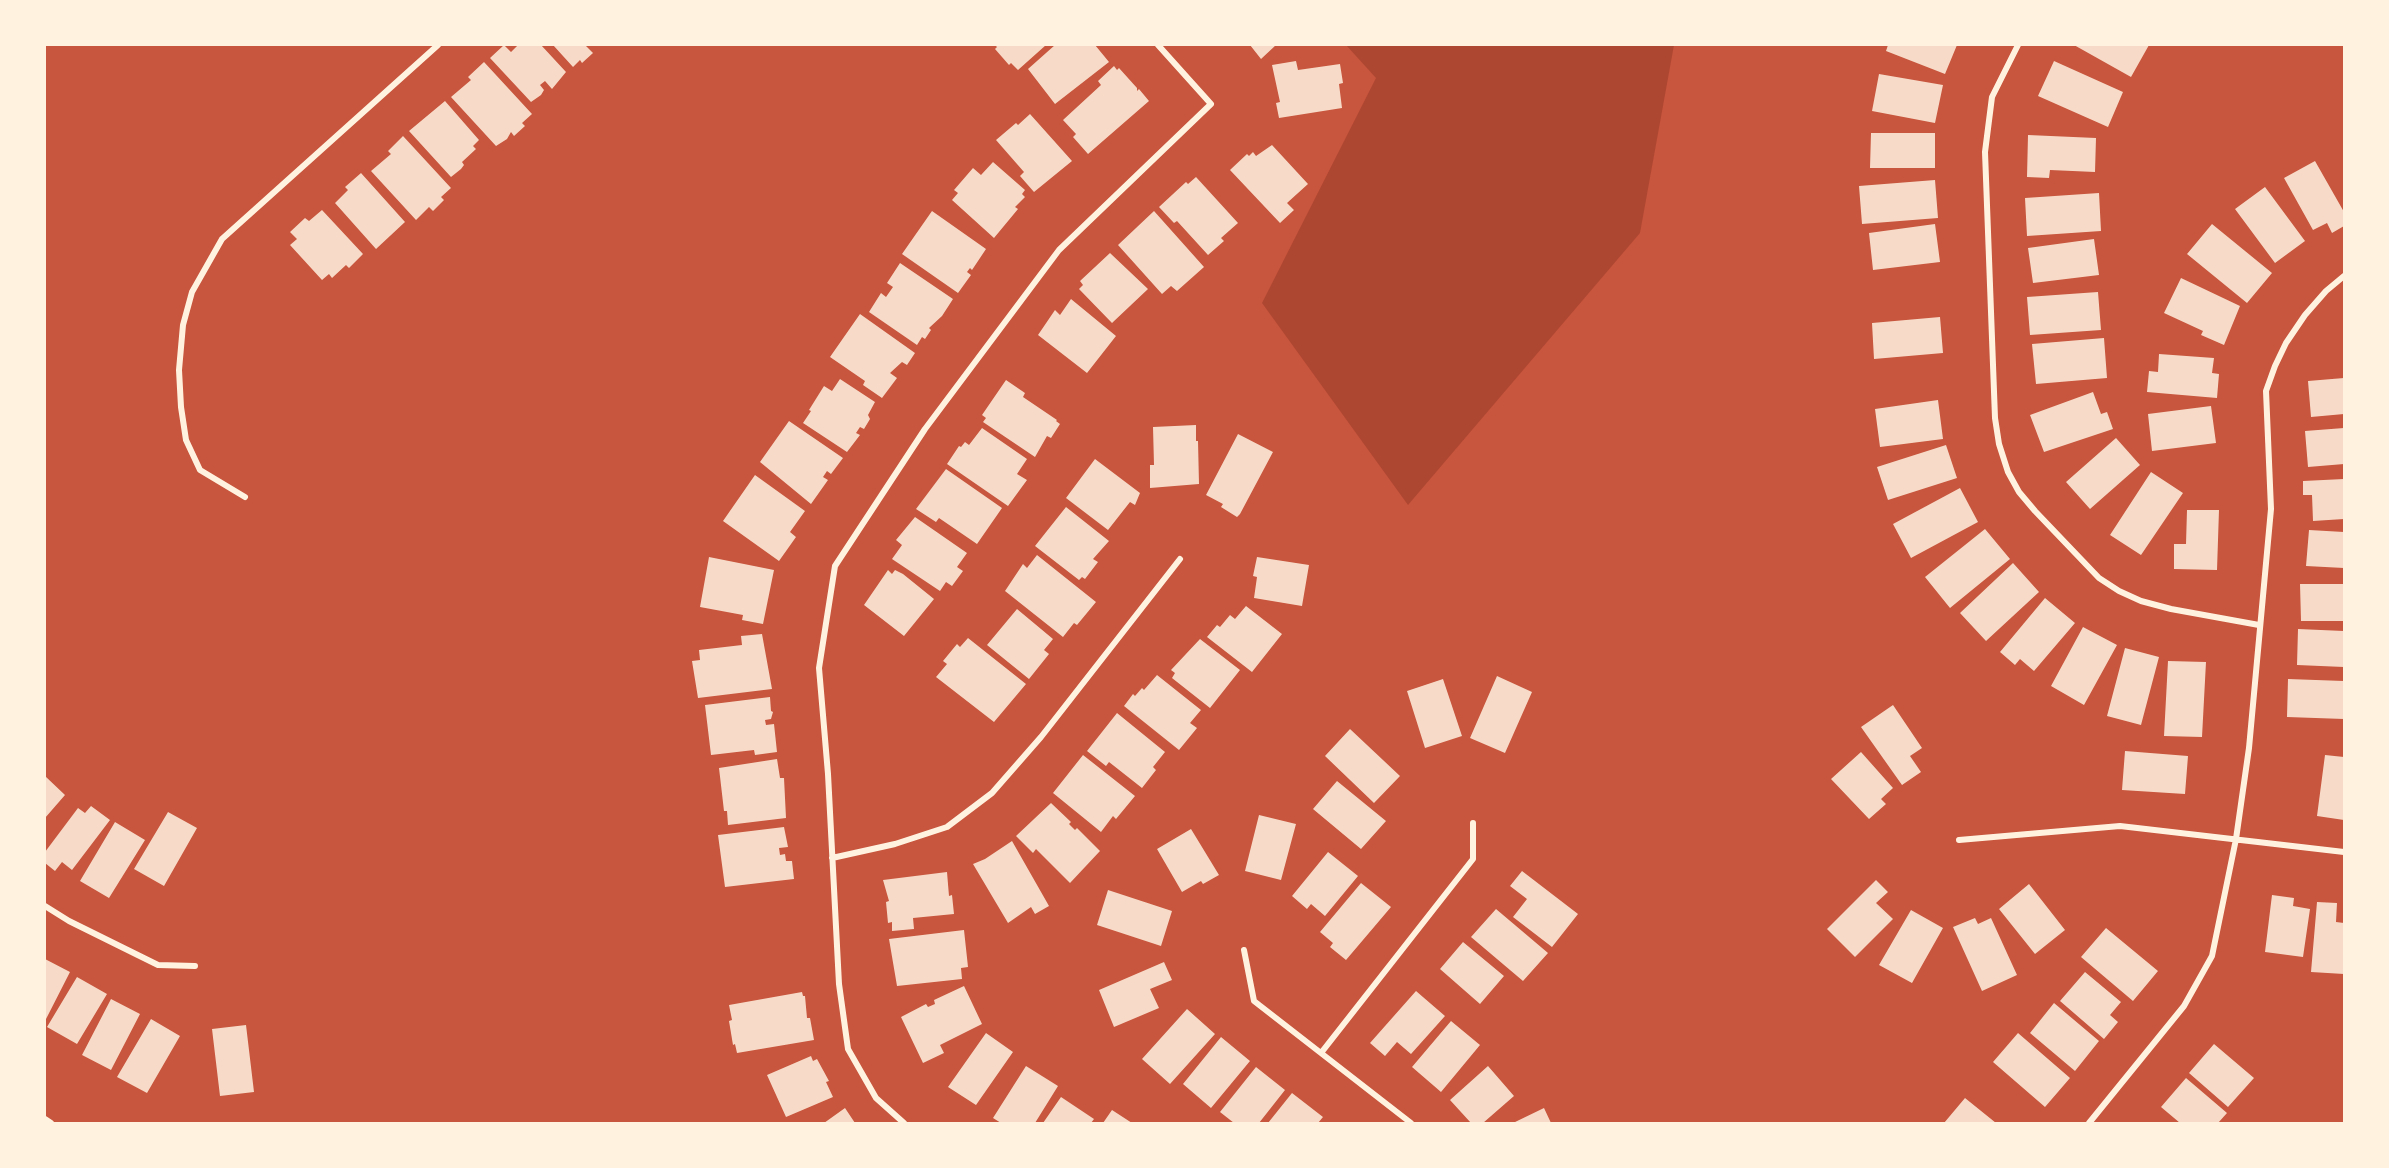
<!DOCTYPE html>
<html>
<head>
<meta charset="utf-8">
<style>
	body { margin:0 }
	#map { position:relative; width:2389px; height:1168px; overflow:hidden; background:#c8553d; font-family:"Asap Condensed",sans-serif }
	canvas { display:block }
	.frame { position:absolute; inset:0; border:46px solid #fff3e0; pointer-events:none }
</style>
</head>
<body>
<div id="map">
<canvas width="2389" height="1168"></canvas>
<div class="frame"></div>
</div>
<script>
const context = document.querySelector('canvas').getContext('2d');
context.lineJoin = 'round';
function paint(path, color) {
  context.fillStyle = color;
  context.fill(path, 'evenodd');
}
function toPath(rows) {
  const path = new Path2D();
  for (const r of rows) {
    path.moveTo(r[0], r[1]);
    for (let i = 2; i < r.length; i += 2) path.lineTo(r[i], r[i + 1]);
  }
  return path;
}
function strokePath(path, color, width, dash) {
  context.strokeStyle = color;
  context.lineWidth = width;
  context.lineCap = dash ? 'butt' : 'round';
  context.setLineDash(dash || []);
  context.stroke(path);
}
paint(toPath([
	[1346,45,1674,45,1640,233,1408,505,1262,303,1376,78]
]), '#ae4732');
paint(toPath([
	[504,45,511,52,518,45,541,45,566,72,552,89,545,81,540,85,544,90,541,95,531,102,490,58],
	[553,45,585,45,593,53,582,63,580,60,573,67],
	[995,45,1046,45,1018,70,1011,63,1009,65,995,49,997,47],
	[1055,45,1095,45,1109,62,1055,104,1028,69],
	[1250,45,1276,45,1261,59],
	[1888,45,1957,45,1945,74,1886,51],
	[2074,45,2149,45,2131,77],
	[1296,61,1298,70,1340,64,1343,83,1339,84,1342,108,1279,118,1276,103,1280,102,1272,65],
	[2054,61,2123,92,2108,127,2038,96],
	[484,62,532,114,522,123,525,126,514,136,511,132,507,139,496,146,451,97,471,80,468,77],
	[1114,66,1117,70,1119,68,1137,88,1137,91,1139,89,1149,101,1088,154,1073,137,1076,134,1063,120,1101,85,1098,81],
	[1879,74,1943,85,1935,123,1872,111],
	[445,101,479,140,473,146,476,149,462,162,464,165,461,169,451,177,409,131],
	[1030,114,1072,161,1034,192,1020,176,1024,172,996,140,1016,123,1018,125],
	[1871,133,1935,133,1935,168,1870,168],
	[2028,135,2096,138,2095,172,2050,170,2049,178,2027,177],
	[403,136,451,188,441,197,444,200,433,211,429,207,416,220,371,171,391,154,388,151],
	[1272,145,1308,184,1287,203,1294,210,1280,223,1230,170,1247,154,1249,156,1253,152,1256,156],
	[2315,161,2344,212,2344,226,2332,233,2327,223,2313,230,2284,178],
	[993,162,1025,190,1022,194,1025,197,1015,207,1018,209,994,238,952,200,958,193,954,190,973,168,981,175],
	[361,173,405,222,376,249,335,203,348,190,345,187],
	[1196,177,1238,223,1221,238,1224,241,1208,255,1177,221,1174,223,1159,207,1186,182,1188,184],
	[1935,180,1938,218,1862,224,1859,186],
	[2265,187,2305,241,2275,263,2235,209],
	[2099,193,2101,231,2027,236,2025,198],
	[322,210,363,254,349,268,346,265,332,278,329,274,322,280,290,245,297,239,290,232,305,218,309,221],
	[932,211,986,249,972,270,970,268,967,272,971,275,958,293,902,254],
	[1154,211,1204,267,1177,291,1171,286,1162,294,1118,245],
	[1935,224,1940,262,1873,270,1869,233],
	[2212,224,2272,273,2247,303,2187,254],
	[2094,239,2099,275,2033,283,2028,248],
	[1110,253,1148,289,1112,323,1079,289,1083,285,1080,281],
	[900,263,953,299,942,316,929,328,931,330,925,339,922,337,917,345,869,312,881,293,886,297,893,287,887,283],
	[2181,278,2240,306,2224,345,2201,335,2203,331,2164,313],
	[2098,292,2101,330,2030,335,2027,297],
	[1071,299,1116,336,1087,373,1038,335,1055,310,1060,315],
	[860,314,915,353,907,365,902,362,890,373,897,378,882,398,863,385,865,381,830,357],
	[1940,317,1943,353,1874,359,1872,323],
	[2104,338,2107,378,2036,384,2032,344],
	[2159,354,2214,358,2212,373,2219,374,2217,398,2147,392,2149,371,2158,372],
	[2344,378,2344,414,2311,417,2308,381],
	[840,379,875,402,868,415,870,419,864,429,860,427,856,433,860,435,847,452,803,423,811,411,809,410,824,386,832,391],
	[1006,380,1025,393,1023,397,1057,420,1056,421,1060,424,1051,438,1047,436,1035,457,983,422,986,418,982,415],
	[2093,392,2101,414,2107,412,2113,429,2044,452,2030,415],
	[1938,400,1943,439,1880,447,1875,409],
	[2211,406,2216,443,2152,451,2148,414],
	[789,421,843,458,831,474,827,471,823,477,828,480,811,504,760,462],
	[1196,425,1196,441,1198,441,1199,484,1150,488,1150,465,1154,465,1153,427],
	[982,428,1027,459,1017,474,1027,480,1008,506,947,464,959,446,961,447,965,442,969,445],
	[2344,428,2344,464,2308,467,2305,431],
	[1238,434,1273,452,1240,514,1237,517,1221,507,1223,504,1206,495],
	[2116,438,2140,465,2090,509,2066,482],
	[1946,445,1957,478,1888,500,1877,467],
	[1095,459,1140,493,1135,505,1130,502,1108,530,1066,498],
	[946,469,1002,508,977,544,939,518,936,522,916,509],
	[2151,472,2183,493,2141,555,2110,535],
	[755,475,805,511,790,532,796,537,779,561,723,521],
	[2344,479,2344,519,2313,521,2312,495,2303,495,2303,481],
	[1960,488,1978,522,1911,558,1893,524],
	[1066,507,1109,541,1093,559,1098,562,1085,579,1082,577,1079,580,1035,546],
	[2187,510,2219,510,2217,570,2174,569,2174,544,2186,544],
	[915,517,967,553,957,567,963,571,952,586,946,582,940,591,892,559,902,545,896,540],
	[1985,529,2010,559,1950,608,1925,577],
	[2309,530,2344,532,2344,568,2306,566],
	[1037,555,1096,602,1077,625,1074,623,1063,637,1005,591,1023,564,1027,568],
	[709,557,774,570,763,624,742,620,743,615,700,607],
	[1257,557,1309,565,1302,606,1254,598,1257,577,1253,576],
	[2013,563,2039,592,1986,641,1960,613],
	[888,570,892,574,895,570,903,574,934,599,904,636,864,605],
	[2300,584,2344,584,2344,621,2301,621],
	[2045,598,2075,623,2034,671,2020,659,2015,665,2000,652],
	[1246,606,1282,634,1252,672,1207,637,1217,625,1220,627,1230,615,1235,619],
	[1017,609,1053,639,1044,650,1049,654,1029,679,987,645],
	[2083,627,2117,645,2084,705,2051,686],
	[2298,629,2344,631,2344,667,2297,665],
	[762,634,772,689,698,698,692,661,700,660,699,650,742,645,741,636],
	[968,638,1026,684,994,722,936,677,947,664,943,661,957,644,960,647],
	[1200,639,1240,670,1210,708,1172,678,1175,673,1171,670],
	[2125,648,2159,657,2141,725,2107,716],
	[2168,661,2206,662,2202,737,2164,736],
	[1157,675,1201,710,1190,723,1197,728,1179,750,1124,706,1133,694,1135,696,1142,688,1144,690],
	[1497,676,1532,692,1505,753,1470,738],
	[1443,679,1462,736,1425,748,1407,691],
	[2288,679,2344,681,2344,719,2287,717],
	[770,697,771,711,773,712,771,719,765,720,766,725,774,724,777,752,755,755,754,750,711,755,705,705],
	[1893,705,1922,748,1910,756,1921,772,1902,785,1861,727],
	[1117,713,1165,752,1153,767,1156,770,1142,788,1109,762,1106,766,1087,751],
	[1350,729,1400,776,1374,803,1325,756],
	[2125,751,2188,756,2185,794,2122,790],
	[1861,752,1893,788,1881,799,1886,804,1869,819,1831,779],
	[1083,755,1135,796,1116,819,1113,816,1101,832,1053,793],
	[2325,755,2344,757,2344,820,2317,816],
	[777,759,780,778,784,778,786,818,728,825,727,811,724,811,719,768],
	[45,776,65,795,45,818],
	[1337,781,1386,821,1361,849,1313,809],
	[1051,803,1071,822,1069,824,1075,830,1077,828,1100,851,1070,883,1036,849,1033,853,1016,836],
	[91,806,110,820,72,870,62,862,55,871,45,863,45,852,78,808,85,813],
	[168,812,197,828,164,886,134,869],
	[1259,815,1296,824,1281,880,1245,871],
	[115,822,145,840,109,898,80,881],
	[784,827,788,847,779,848,780,855,785,854,786,861,792,861,794,879,725,887,718,835],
	[1191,829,1219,875,1203,884,1201,881,1182,892,1157,849],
	[1012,841,1049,906,1035,914,1031,907,1008,923,973,864,985,859],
	[1328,852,1358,876,1325,916,1311,904,1307,909,1292,896],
	[1522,871,1578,914,1552,947,1513,917,1527,899,1510,886],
	[947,872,949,896,952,895,954,914,913,918,914,929,892,931,892,922,888,923,886,902,889,901,883,880],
	[1876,880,1888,892,1876,903,1893,919,1855,957,1827,929],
	[1361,883,1391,907,1346,960,1330,947,1333,943,1320,932],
	[2029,884,2065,930,2035,954,1999,909],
	[1108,890,1172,911,1161,946,1097,925],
	[2272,895,2294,898,2293,906,2310,909,2303,957,2265,952],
	[2317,902,2337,903,2336,922,2344,923,2344,974,2311,972],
	[1496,909,1548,953,1523,981,1471,937],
	[1911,910,1943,928,1912,983,1879,965],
	[1975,918,1978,924,1991,918,2017,975,1982,991,1953,927],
	[2106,928,2158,971,2133,1001,2081,957],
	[964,930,968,967,961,968,962,979,897,986,889,939],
	[1463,942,1504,976,1480,1004,1440,969],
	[45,959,70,972,45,1021],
	[1164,962,1172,980,1150,989,1159,1008,1114,1027,1099,990],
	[2085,972,2121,1002,2110,1015,2118,1022,2104,1039,2060,1001],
	[77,977,107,994,77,1044,47,1027],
	[964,986,982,1024,940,1045,944,1053,923,1063,901,1017,926,1004,928,1007,935,1004,934,1000],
	[1416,991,1445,1016,1411,1054,1397,1042,1385,1056,1370,1043],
	[802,992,803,996,805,996,807,1018,810,1018,814,1040,737,1053,735,1044,733,1045,729,1021,732,1020,729,1005],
	[111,999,140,1014,111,1070,82,1055],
	[2054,1003,2099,1041,2075,1071,2030,1033],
	[1187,1009,1215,1034,1170,1084,1142,1059],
	[151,1019,180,1036,147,1093,117,1077],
	[1451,1021,1480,1045,1441,1092,1412,1067],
	[246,1025,254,1092,220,1096,212,1029],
	[986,1033,1013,1052,976,1105,948,1087],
	[2018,1033,2070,1078,2045,1107,1993,1062],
	[1221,1037,1250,1061,1211,1108,1183,1084],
	[2214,1044,2254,1078,2228,1107,2189,1073],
	[811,1056,813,1061,817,1059,829,1081,826,1082,833,1097,786,1117,767,1075],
	[1026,1066,1058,1086,1035,1123,1001,1123,993,1118],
	[1488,1066,1514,1096,1483,1123,1471,1123,1450,1100],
	[1256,1067,1285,1090,1259,1123,1234,1123,1220,1112],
	[2186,1078,2227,1113,2218,1123,2180,1123,2161,1107],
	[1292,1093,1323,1117,1318,1123,1268,1123],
	[1061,1097,1094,1119,1091,1123,1043,1123],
	[1965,1098,1996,1123,1944,1123],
	[845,1108,855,1123,824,1123],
	[1544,1108,1551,1123,1513,1123],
	[1112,1110,1132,1123,1103,1123]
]), '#f7dbc8');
strokePath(toPath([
	[2018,45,1992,97,1985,152,1995,418,1999,444,2008,472,2019,492,2035,511,2099,578,2119,591,2141,601,2171,609,2259,625],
	[245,497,200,470,186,440,181,407,179,370,183,325,192,292,222,239,438,45],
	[1959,840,2120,826,2344,852],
	[832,858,895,844,947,827,992,793,1041,737,1180,559],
	[45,906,69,921,158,965,195,966],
	[1244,950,1254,1001,1411,1123],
	[1321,1053,1473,859,1473,823],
	[45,1119,51,1123],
	[904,1123,876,1098,848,1049,839,984,828,774,819,668,835,566,925,429,1059,250,1211,104,1158,45],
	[2089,1123,2184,1006,2212,956,2236,839,2249,748,2271,509,2266,391,2275,366,2286,343,2305,315,2326,291,2344,276]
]), '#fff3e0', 6);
</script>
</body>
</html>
